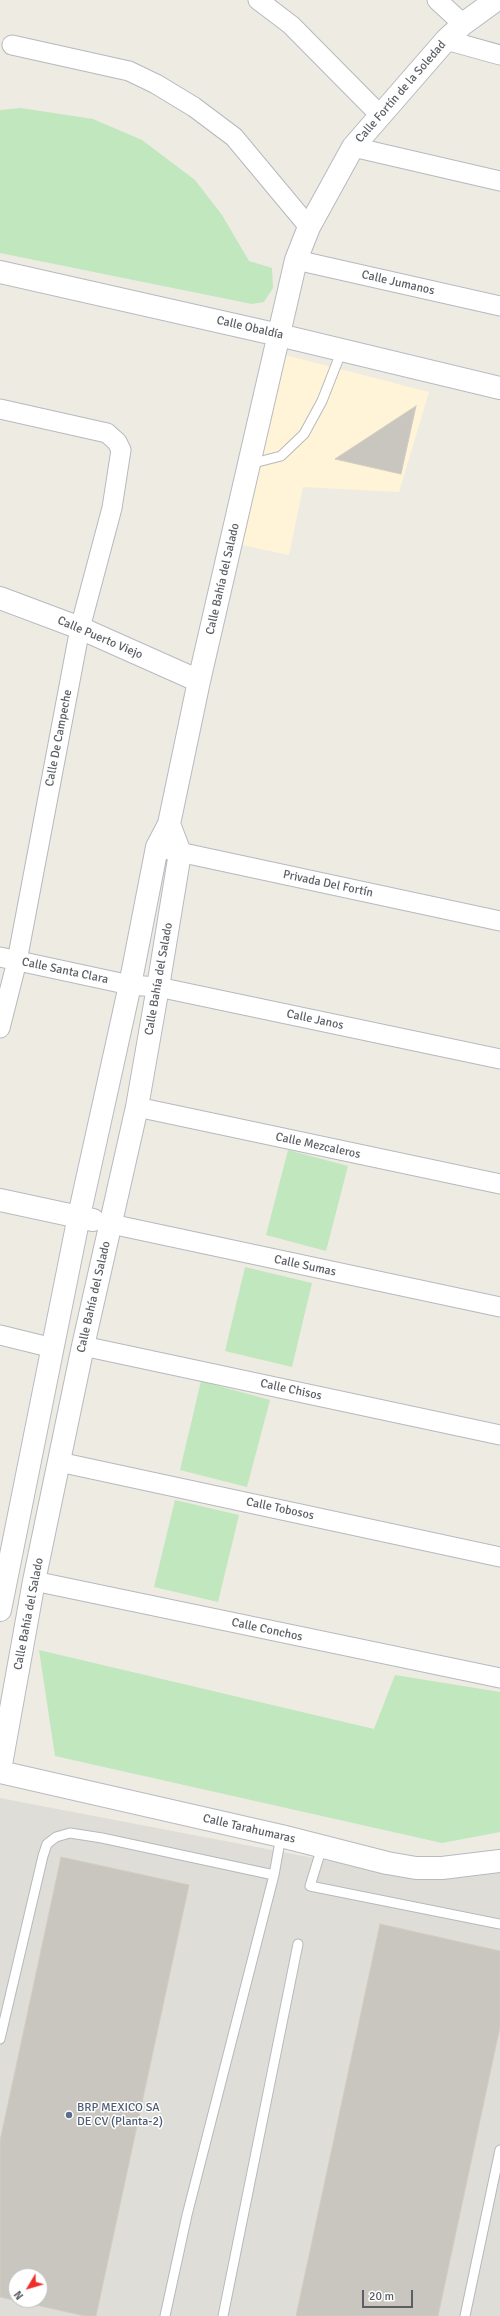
<!DOCTYPE html>
<html>
<head>
<meta charset="utf-8">
<style>
	body { margin:0 }
	#map { position:relative; width:500px; height:2316px; overflow:hidden; background:#eeebe3; font-family:Signika,sans-serif }
	canvas { display:block }
	.north { position:absolute; left:8px; top:2268px; width:40px; height:40px; box-sizing:border-box; background:#fff; border:1px solid #bdbfc1; border-radius:50%; rotate:232deg; font-size:11px; font-weight:700; line-height:16px; text-align:center; color:#5b5f64 }
	.north::after { content:''; display:block; margin:auto; width:14px; height:18px; background:#ee2f29; clip-path:polygon(50% 0,100% 100%,50% 72%,0 100%) }
	.scale { position:absolute; left:362px; top:2290px; width:51px; height:18px; box-sizing:border-box; border:2px solid #5b5f64; border-top:0; padding-left:5px; font-size:12px; line-height:14px; white-space:nowrap; color:#5b5f64; -webkit-text-stroke:3px #fff; paint-order:stroke }
</style>
</head>
<body>
<div id="map">
<canvas width="500" height="2316"></canvas>
<div class="north">N</div>
<div class="scale">20 m</div>
</div>
<script>
const context = document.querySelector('canvas').getContext('2d');
context.lineJoin = 'round';
function paint(path, color) {
  context.fillStyle = color;
  context.fill(path, 'evenodd');
}
function toPath(rows) {
  const path = new Path2D();
  for (const r of rows) {
    path.moveTo(r[0], r[1]);
    for (let i = 2; i < r.length; i += 2) path.lineTo(r[i], r[i + 1]);
  }
  return path;
}
function strokePath(path, color, width, dash) {
  context.strokeStyle = color;
  context.lineWidth = width;
  context.lineCap = dash ? 'butt' : 'round';
  context.setLineDash(dash || []);
  context.stroke(path);
}
function label(font, color, halo, rows, align = 'center') {
  context.font = font + ' Signika,sans-serif';
  context.lineWidth = 3;
  context.setLineDash([]);
  context.textBaseline = 'middle';
  context.strokeStyle = halo;
  context.fillStyle = color;
  for (const [text, x, y, turn = 0] of rows) {
    context.save();
    context.translate(x, y);
    context.rotate((+turn || 0) * Math.PI / 180);
    context.textAlign = isNaN(turn) ? turn : align;
    if (halo) context.strokeText(text, 0, 0);
    context.fillText(text, 0, 0);
    context.restore();
  }
}
paint(toPath([
	[285,355,429,392,399,492,303,487,289,555,242,545]
]), '#fff4d7');
paint(toPath([
	[0,1798,429,1880,500,1866,500,2316,0,2316],
	[16,2276,40,2276,40,2300,16,2300]
]), '#dfddd7');
paint(toPath([
	[21,108,93,119,142,140,195,180,222,215,249,261,272,268,273,288,264,302,252,304,0,253,0,110],
	[288,1150,348,1166,326,1251,266,1235],
	[245,1267,312,1283,292,1367,225,1351],
	[201,1381,270,1400,247,1487,180,1470],
	[175,1500,239,1515,218,1602,154,1587],
	[39,1650,374,1729,395,1675,500,1692,500,1832,442,1843,55,1756]
]), '#c0e7be');
const building = toPath([
	[416,406,401,474,335,459,416,406],
	[61,1857,189,1885,96,2316,85,2316,0,2297,0,2141,61,1857],
	[16,2276,40,2276,40,2300,16,2300,16,2276],
	[380,1924,500,1951,500,2027,438,2316,296,2316,380,1924]
]);
paint(building, '#c9c6c0');
strokePath(building, '#d3cdc1', 1);
const lane = toPath([
	[250,464,281,456,304,434,322,401,342,350],
	[322,1847,310,1886,500,1924],
	[0,2039,43,1856,47,1844,56,1837,70,1833,102,1838,274,1875],
	[165,2316,187,2215,274,1875,281,1836],
	[223,2316,298,1944],
	[465,2316,500,2150]
]);
const street = toPath([
	[258,0,291,25,379,114],
	[437,0,463,24],
	[446,40,500,55],
	[12,45,129,71,156,84,194,107,234,137,309,227],
	[353,147,500,181],
	[296,260,500,306],
	[0,409,107,433,117,442,121,450,112,508,80,628,17,961,0,1028],
	[165,849,500,921],
	[0,957,130,985,158,987,500,1059],
	[137,1107,500,1184],
	[111,1224,500,1307],
	[0,1335,53,1348],
	[83,1346,500,1435],
	[59,1462,500,1557],
	[34,1581,500,1678]
]);
const secondary = toPath([
	[0,272,279,335,500,388],
	[0,598,80,628,199,681],
	[0,1200,93,1220],
	[0,1610,79,1216,130,985,157,847,169,824,199,681,296,260,309,227,353,147,446,40,463,24,496,0],
	[0,1770,34,1581,83,1346,137,1107,158,987,180,853,169,824],
	[0,1772,281,1836,387,1863,416,1868,442,1868,500,1861]
]);
strokePath(lane, '#b5b9bd', 11);
strokePath(street, '#b5b9bd', 21);
strokePath(secondary, '#b6bac0', 24);
strokePath(lane, '#fff', 9);
strokePath(street, '#fff', 19);
strokePath(secondary, '#fff', 22);
for (const [x, y, r, color] of [
	[69,2115,4,"#5c6f8a"]
]) {
  const dot = new Path2D();
  dot.arc(x, y, r, 0, 2 * Math.PI);
  context.fillStyle = color;
  context.fill(dot);
  strokePath(dot, '#fff', 1.5);
}
label('12px', '#5b5f64', '#fff', [
	["Calle Fortín de la Soledad",401,92,-49],
	["Calle Jumanos",398,283,13],
	["Calle Obaldía",250,328,13],
	["Calle Bahía del Salado",223,579,-77],
	["Calle Puerto Viejo",100,638,23],
	["Calle De Campeche",59,738,-79],
	["Privada Del Fortín",328,884,12],
	["Calle Santa Clara",65,971,12],
	["Calle Bahía del Salado",159,979,-80],
	["Calle Janos",315,1020,12],
	["Calle Mezcaleros",318,1146,12],
	["Calle Sumas",305,1266,12],
	["Calle Bahía del Salado",94,1297,-77],
	["Calle Chisos",291,1390,12],
	["Calle Tobosos",280,1509,12],
	["Calle Bahía del Salado",29,1614,-79],
	["Calle Conchos",267,1630,12],
	["Calle Tarahumaras",249,1829,13]
]);
label('12px', '#4e5e75', '#fff', [
	["BRP MEXICO SA",77,2108],
	["DE CV (Planta-2)",77,2122]
], 'left');
</script>
</body>
</html>
